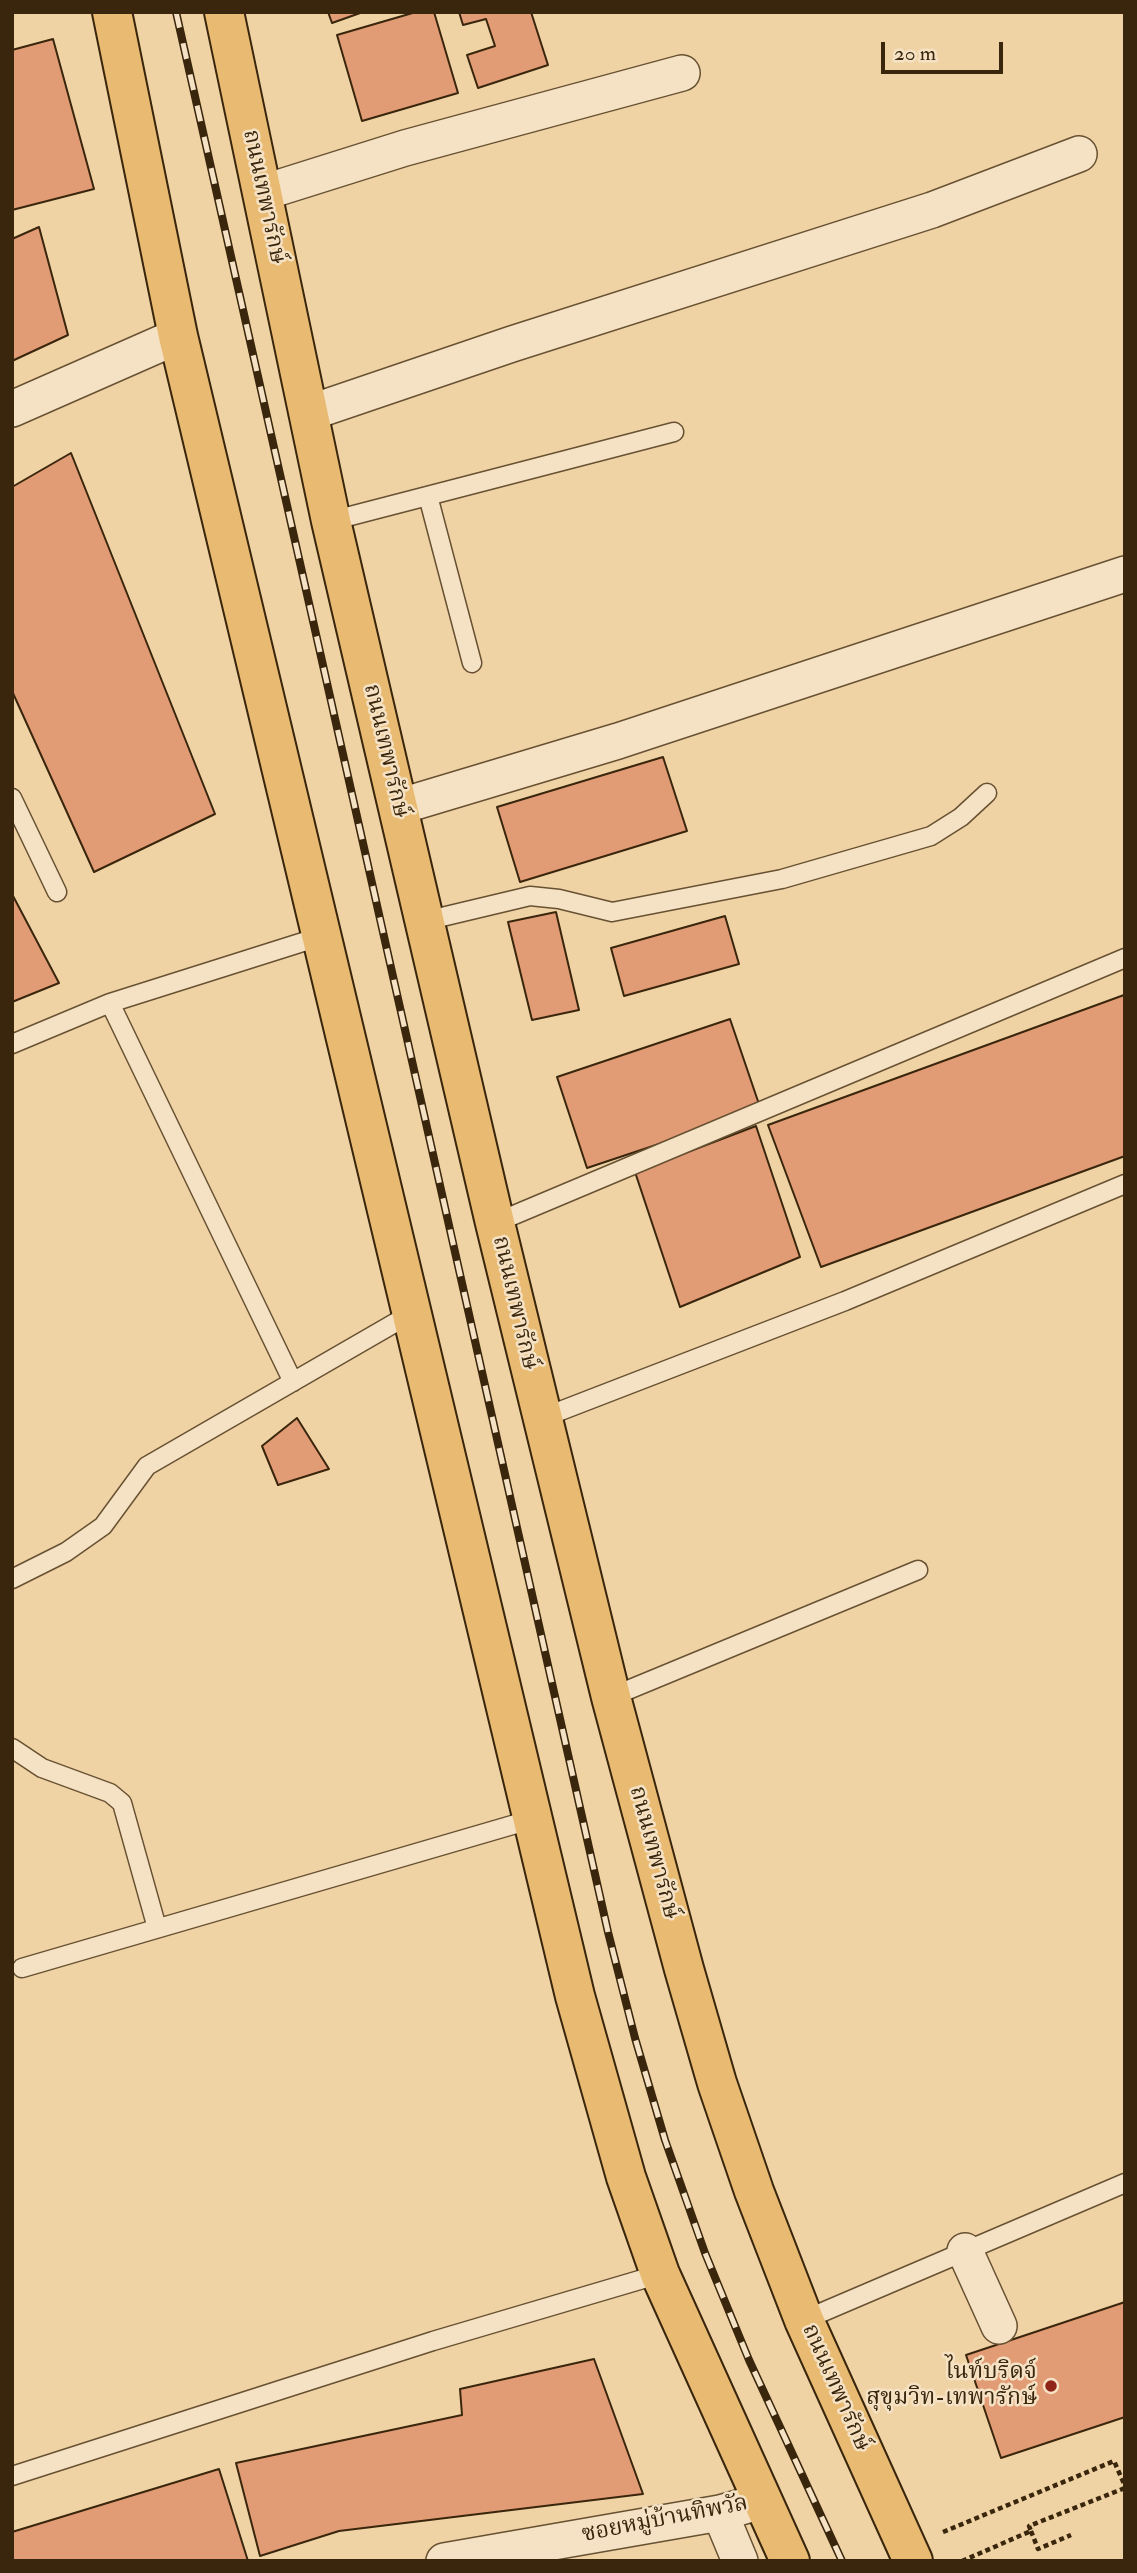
<!DOCTYPE html>
<html>
<head>
<meta charset="utf-8">
<style>
	body { margin:0 }
	#map { position:relative; width:1137px; height:2573px; overflow:hidden; background:#f0d3a5; font-family:"IM FELL Double Pica",serif }
	canvas { display:block }
	.frame { position:absolute; inset:0; border:14px solid #39260c; pointer-events:none }
	.scale { position:absolute; left:881px; top:42px; width:122px; height:32px; box-sizing:border-box; border:4px solid #39260c; border-top:0; padding-left:9px; font-size:21px; line-height:24px; white-space:nowrap; color:#39260c; -webkit-text-stroke:5px #f5e2c4; paint-order:stroke }
</style>
</head>
<body>
<div id="map">
<canvas width="1137" height="2573"></canvas>
<div class="frame"></div>
<div class="scale">20 m</div>
</div>
<script>
const context = document.querySelector('canvas').getContext('2d');
context.lineJoin = 'round';
function paint(path, color) {
  context.fillStyle = color;
  context.fill(path, 'evenodd');
}
function toPath(rows) {
  const path = new Path2D();
  for (const r of rows) {
    path.moveTo(r[0], r[1]);
    for (let i = 2; i < r.length; i += 2) path.lineTo(r[i], r[i + 1]);
  }
  return path;
}
function strokePath(path, color, width, dash) {
  context.strokeStyle = color;
  context.lineWidth = width;
  context.lineCap = dash ? 'butt' : 'round';
  context.setLineDash(dash || []);
  context.stroke(path);
}
function label(font, color, halo, rows, align = 'center') {
  context.font = font + ' "IM FELL Double Pica","Noto Serif Thai",serif';
  context.lineWidth = 5;
  context.setLineDash([]);
  context.textBaseline = 'middle';
  context.strokeStyle = halo;
  context.fillStyle = color;
  for (const [text, x, y, turn = 0] of rows) {
    context.save();
    context.translate(x, y);
    context.rotate((+turn || 0) * Math.PI / 180);
    context.textAlign = isNaN(turn) ? turn : align;
    if (halo) context.strokeText(text, 0, 0);
    context.fillText(text, 0, 0);
    context.restore();
  }
}
const building = toPath([
	[328,12,363,12,332,23,328,12],
	[416,12,434,12,458,93,362,121,337,35,416,12],
	[459,12,531,12,548,65,478,88,467,55,495,46,486,19,463,25,459,12],
	[53,39,94,189,12,210,12,50,53,39],
	[39,227,68,335,12,361,12,239,39,227],
	[71,453,215,814,94,872,12,691,12,487,71,453],
	[663,757,687,831,520,882,497,807,663,757],
	[12,894,59,983,12,1002,12,894],
	[556,912,579,1010,532,1020,508,922,556,912],
	[725,916,739,964,624,996,611,948,725,916],
	[1124,995,1125,1156,821,1267,768,1125,1124,995],
	[730,1019,761,1110,587,1168,557,1077,730,1019],
	[756,1126,800,1257,680,1307,635,1172,756,1126],
	[297,1418,329,1469,278,1485,262,1446,297,1418],
	[1125,2302,1125,2417,1001,2458,966,2355,1125,2302],
	[594,2359,643,2494,339,2531,260,2556,236,2463,462,2415,460,2389,594,2359],
	[219,2469,248,2561,12,2561,12,2532,219,2469]
]);
paint(building, '#e19b75');
strokePath(building, '#39260c', 2);
const lane = toPath([
	[428,496,472,663],
	[331,521,674,432],
	[12,798,57,892],
	[425,921,530,896,559,899,612,912,782,879,931,836,961,817,987,793],
	[110,1003,293,1382],
	[12,1044,110,1003,322,936],
	[495,1223,1125,958],
	[542,1418,845,1301,1125,1184],
	[12,1579,66,1552,103,1526,147,1466,412,1313],
	[611,1697,918,1570],
	[12,1748,42,1768,110,1793,122,1803,157,1928],
	[22,1968,533,1819],
	[804,2320,1125,2183],
	[12,2476,433,2341,660,2274]
]);
const street = toPath([
	[262,193,405,148,682,73],
	[12,409,178,336],
	[309,413,512,344,932,210,1079,154],
	[398,807,618,741,1125,574],
	[965,2251,999,2326],
	[720,2513,740,2561],
	[444,2561,720,2513,762,2501]
]);
const primary = toPath([
	[112,12,178,336,575,1996,626,2177,660,2274,790,2561],
	[224,12,331,521,495,1223,611,1697,684,1969,717,2083,754,2191,804,2320,913,2561]
]);
strokePath(lane, '#675132', 21);
strokePath(street, '#675132', 38);
strokePath(primary, '#39260c', 42);
strokePath(toPath([
	[1031,2531,1038,2549,1071,2535],
	[943,2532,1114,2461,1125,2486],
	[962,2561,1031,2531,1029,2526,1125,2488]
]), '#39260c', 4.5, [5, 3.5]);
strokePath(lane, '#f5e2c4', 18);
strokePath(street, '#f5e2c4', 35);
strokePath(primary, '#e8ba72', 38);
const rail = toPath([
	[176,12,608,1932,635,2038,665,2140,705,2253,749,2360,842,2561]
]);
strokePath(rail, '#39260c', 8);
strokePath(rail, '#f5e2c4', 5, [16]);
for (const [x, y, r, color] of [
	[1051,2386,7,"#8f2418"]
]) {
  const dot = new Path2D();
  dot.arc(x, y, r, 0, 2 * Math.PI);
  context.fillStyle = color;
  context.fill(dot);
  strokePath(dot, '#f5e2c4', 2.5);
}
label('23px', '#39260c', '#f5e2c4', [
	["ถนนเทพารักษ์",263,197,78],
	["ถนนเทพารักษ์",385,751,77],
	["ถนนเทพารักษ์",514,1303,77],
	["ถนนเทพารักษ์",653,1853,75],
	["ถนนเทพารักษ์",835,2388,66],
	["ซอยหมู่บ้านทิพวัล",665,2520,-11]
]);
label('23px', '#39260c', '#f5e2c4', [
	["ไนท์บริดจ์",1037,2373],
	["สุขุมวิท-เทพารักษ์",1037,2399]
], 'right');
</script>
</body>
</html>
